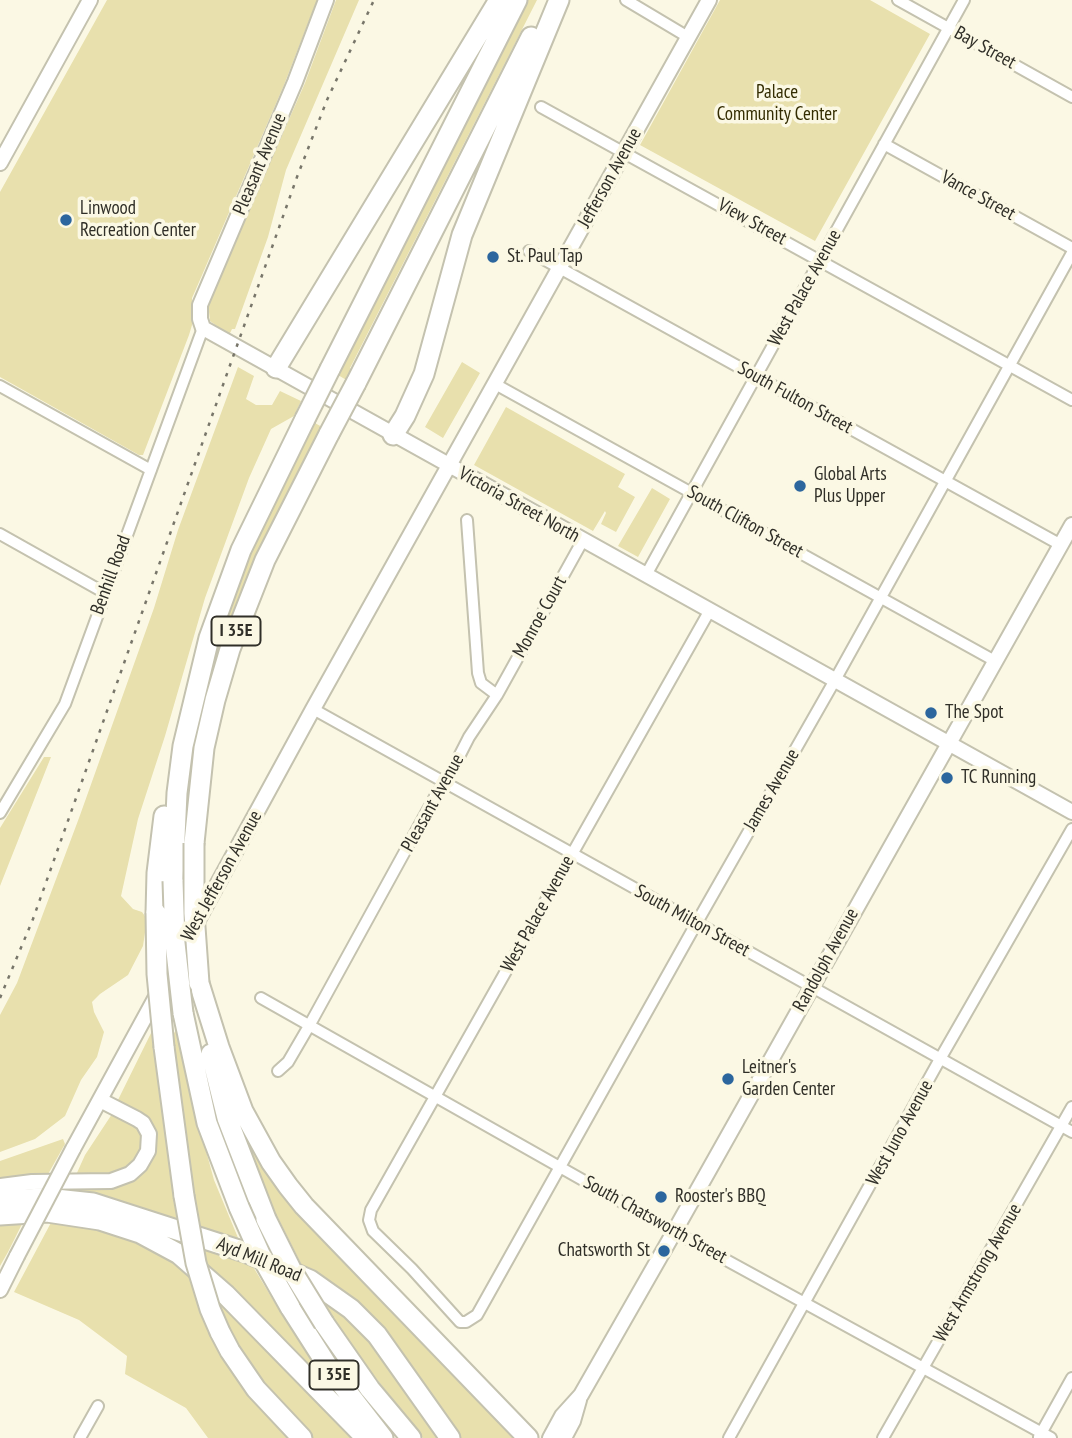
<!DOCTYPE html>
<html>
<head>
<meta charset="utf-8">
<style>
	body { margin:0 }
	canvas { display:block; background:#fbf8e4 }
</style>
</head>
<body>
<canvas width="1072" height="1438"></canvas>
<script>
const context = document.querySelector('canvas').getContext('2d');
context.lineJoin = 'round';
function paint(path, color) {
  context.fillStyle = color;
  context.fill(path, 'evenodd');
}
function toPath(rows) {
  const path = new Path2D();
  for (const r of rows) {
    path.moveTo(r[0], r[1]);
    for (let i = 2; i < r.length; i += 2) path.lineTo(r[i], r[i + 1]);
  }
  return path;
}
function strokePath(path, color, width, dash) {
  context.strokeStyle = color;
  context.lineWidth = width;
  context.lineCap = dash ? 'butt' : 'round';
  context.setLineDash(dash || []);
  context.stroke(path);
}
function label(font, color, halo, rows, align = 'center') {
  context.font = font + ' "PT Sans Narrow",sans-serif';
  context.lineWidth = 7;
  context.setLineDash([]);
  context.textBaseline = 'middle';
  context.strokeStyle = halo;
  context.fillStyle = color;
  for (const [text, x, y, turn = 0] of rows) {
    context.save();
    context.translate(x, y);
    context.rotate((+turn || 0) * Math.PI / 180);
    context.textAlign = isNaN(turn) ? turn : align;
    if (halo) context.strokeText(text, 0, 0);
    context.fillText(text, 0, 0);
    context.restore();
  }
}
paint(toPath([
	[107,0,317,0,284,85,196,289,192,298,192,325,189,335,143,455,139,455,0,377,0,192],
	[336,0,359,0,286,170,268,237,235,329,232,329,229,335,210,321,208,303,305,83],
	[526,0,537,0,350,368,353,371,348,381,338,375],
	[720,0,870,0,930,34,815,241,640,145],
	[462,362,480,373,443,438,425,427],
	[238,367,254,376,246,399,256,405,272,405,280,391,301,401,294,416,271,429,249,478,205,598,165,736,138,819,121,896,133,909,142,912,147,919,143,946,128,975,100,994,92,1002,94,1012,104,1032,97,1057,81,1080,65,1116,35,1139,0,1152,0,1015,17,983,79,818,154,608,178,530],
	[506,407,625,474,618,487,635,497,616,532,601,524,606,513,605,511,593,531,474,465],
	[313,422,324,428,254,567,186,860,182,866,189,772,198,720,215,650,249,553],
	[652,488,670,499,638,557,618,546],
	[44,757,51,757,0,886,0,828],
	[154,1027,183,1227,65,1195,72,1183,104,1185,155,1148,155,1133,148,1119,135,1110,116,1104],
	[176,1030,191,1096,214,1180,241,1245,197,1232,168,1043],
	[112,1114,140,1126,146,1149,126,1169,108,1175,76,1175,85,1155],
	[238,1117,246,1130,520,1438,456,1438,442,1418,305,1272,265,1192],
	[63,1139,65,1144,47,1176,0,1178,0,1161],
	[26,1216,8,1252,0,1266,0,1218],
	[54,1217,126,1234,190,1270,257,1404,288,1438,208,1438,186,1408,125,1374,127,1356,79,1320,14,1292],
	[198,1239,246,1255,284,1318,332,1388,371,1438,205,1270],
	[208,1280,363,1438,309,1438,277,1403,230,1336],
	[311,1282,345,1307,447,1438,423,1438,354,1350]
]), '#e8e0ad');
const street = toPath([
	[626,0,688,37],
	[898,0,1072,97],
	[541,107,1072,400],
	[884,144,1072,248],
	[529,251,1061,545],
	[495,384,995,661],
	[0,386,151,470],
	[467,520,478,673,481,683,497,695],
	[0,534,105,593],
	[646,575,964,0],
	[710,610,371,1210,369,1220,373,1231,412,1269,460,1322,466,1322,477,1315,696,924,835,680,1072,253],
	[313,709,1072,1132],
	[0,813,65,704,203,328],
	[261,998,664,1226,1051,1438],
	[278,1071,288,1062,309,1026,437,793,445,784,469,737,497,695,583,540],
	[1039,1437,1072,1378],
	[80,1438,98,1406],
	[729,1438,940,1059,1072,829],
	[883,1438,1072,1107]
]);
const secondary = toPath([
	[326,0,295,82,200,305,200,319,203,328,1072,812],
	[0,163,90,0],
	[73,1149,313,709,709,0],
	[0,1186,32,1182,111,1181,130,1174,140,1165,148,1151,149,1134,143,1123,137,1119,100,1100],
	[0,1290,17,1256],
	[550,1438,562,1416,581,1395,669,1241,1072,525],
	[564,1438,573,1421,579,1400]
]);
const highway = toPath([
	[276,368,499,0],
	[330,369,517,0],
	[356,383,531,37],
	[393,435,405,416,424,374,462,235,559,0],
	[194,843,204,748,215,700,230,649,265,560,329,434],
	[173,881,177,793,183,746,209,638,241,550,305,419],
	[156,913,157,873,164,816],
	[199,983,219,1047,243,1111,271,1162,288,1186,304,1206,528,1438],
	[183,1013,207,1123,239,1207],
	[164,1047,184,1196],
	[211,1054,227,1118,266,1219],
	[0,1200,46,1198,93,1203,245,1252,310,1280,351,1309,377,1335,450,1438],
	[0,1215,47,1212,100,1220,140,1233,179,1254,226,1295,366,1438],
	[290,1307,329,1368,383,1438],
	[324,1323,370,1389,411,1438],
	[220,1332,230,1351,256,1389,302,1438]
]);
strokePath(street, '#c4c2af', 14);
strokePath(secondary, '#c4c2af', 18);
strokePath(highway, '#c4c2af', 23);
strokePath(street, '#fff', 10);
strokePath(secondary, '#fff', 14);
strokePath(highway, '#fff', 19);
strokePath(toPath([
	[0,998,33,919,297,177,327,100,374,0]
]), '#78766a', 2.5, [3.5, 7]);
const secondaryBridge = toPath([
	[17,1256,73,1149]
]);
const highwayBridge = toPath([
	[305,419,330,369],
	[329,434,356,383],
	[194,843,194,913,199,983],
	[173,881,175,943,183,1013],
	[156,913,157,974,164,1047],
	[184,1196,196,1263,210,1309,220,1332],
	[239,1207,260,1254,290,1307],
	[266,1219,292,1271,324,1323]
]);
strokePath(secondaryBridge, '#c4c2af', 18, []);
strokePath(highwayBridge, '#c4c2af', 23, []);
strokePath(secondaryBridge, '#fff', 14);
strokePath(highwayBridge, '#fff', 19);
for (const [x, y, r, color] of [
	[66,220,7,"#2c669e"],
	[493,257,7,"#2c669e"],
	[800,486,7,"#2c669e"],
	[931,713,7,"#2c669e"],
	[947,778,7,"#2c669e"],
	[728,1079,7,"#2c669e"],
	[661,1197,7,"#2c669e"],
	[664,1251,7,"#2c669e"]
]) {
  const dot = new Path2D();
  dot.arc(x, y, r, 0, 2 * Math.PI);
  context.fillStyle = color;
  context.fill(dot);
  strokePath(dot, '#fbf8e4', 2.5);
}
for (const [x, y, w] of [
	[236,631,49],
	[334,1375,49]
]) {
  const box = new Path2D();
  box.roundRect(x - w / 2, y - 14.5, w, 29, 5);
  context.fillStyle = '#fbf8e4';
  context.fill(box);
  strokePath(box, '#302f28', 2);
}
label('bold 18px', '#302f28', null, [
	["I 35E",236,631],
	["I 35E",334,1375]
]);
label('19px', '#302f28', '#fbf8e4', [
	["Bay Street",985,48,29],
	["Pleasant Avenue",260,164,-67],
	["Jefferson Avenue",610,178,-61],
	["Vance Street",978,196,29],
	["View Street",752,222,29],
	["West Palace Avenue",805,288,-61],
	["South Fulton Street",795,398,29],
	["Victoria Street North",519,505,29],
	["South Clifton Street",745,522,29],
	["Benhill Road",111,575,-70],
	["Monroe Court",540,617,-61],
	["James Avenue",772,790,-60],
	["Pleasant Avenue",433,803,-61],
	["West Jefferson Avenue",222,876,-61],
	["West Palace Avenue",538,914,-61],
	["South Milton Street",692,921,29],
	["Randolph Avenue",826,960,-61],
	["West Juno Avenue",900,1133,-61],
	["South Chatsworth Street",655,1220,29],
	["Ayd Mill Road",259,1260,22],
	["West Armstrong Avenue",978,1273,-60]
]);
label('19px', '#342d02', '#fbf8e4', [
	["Palace",777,93],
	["Community Center",777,115]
]);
label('19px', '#302f28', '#fbf8e4', [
	["Linwood",80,209],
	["Recreation Center",80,231],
	["St. Paul Tap",507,257],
	["Global Arts",814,475],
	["Plus Upper",814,497],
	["The Spot",945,713],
	["TC Running",961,778],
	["Leitner's",742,1068],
	["Garden Center",742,1090],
	["Rooster's BBQ",675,1197],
	["Chatsworth St",650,1251,"right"]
], 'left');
</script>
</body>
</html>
